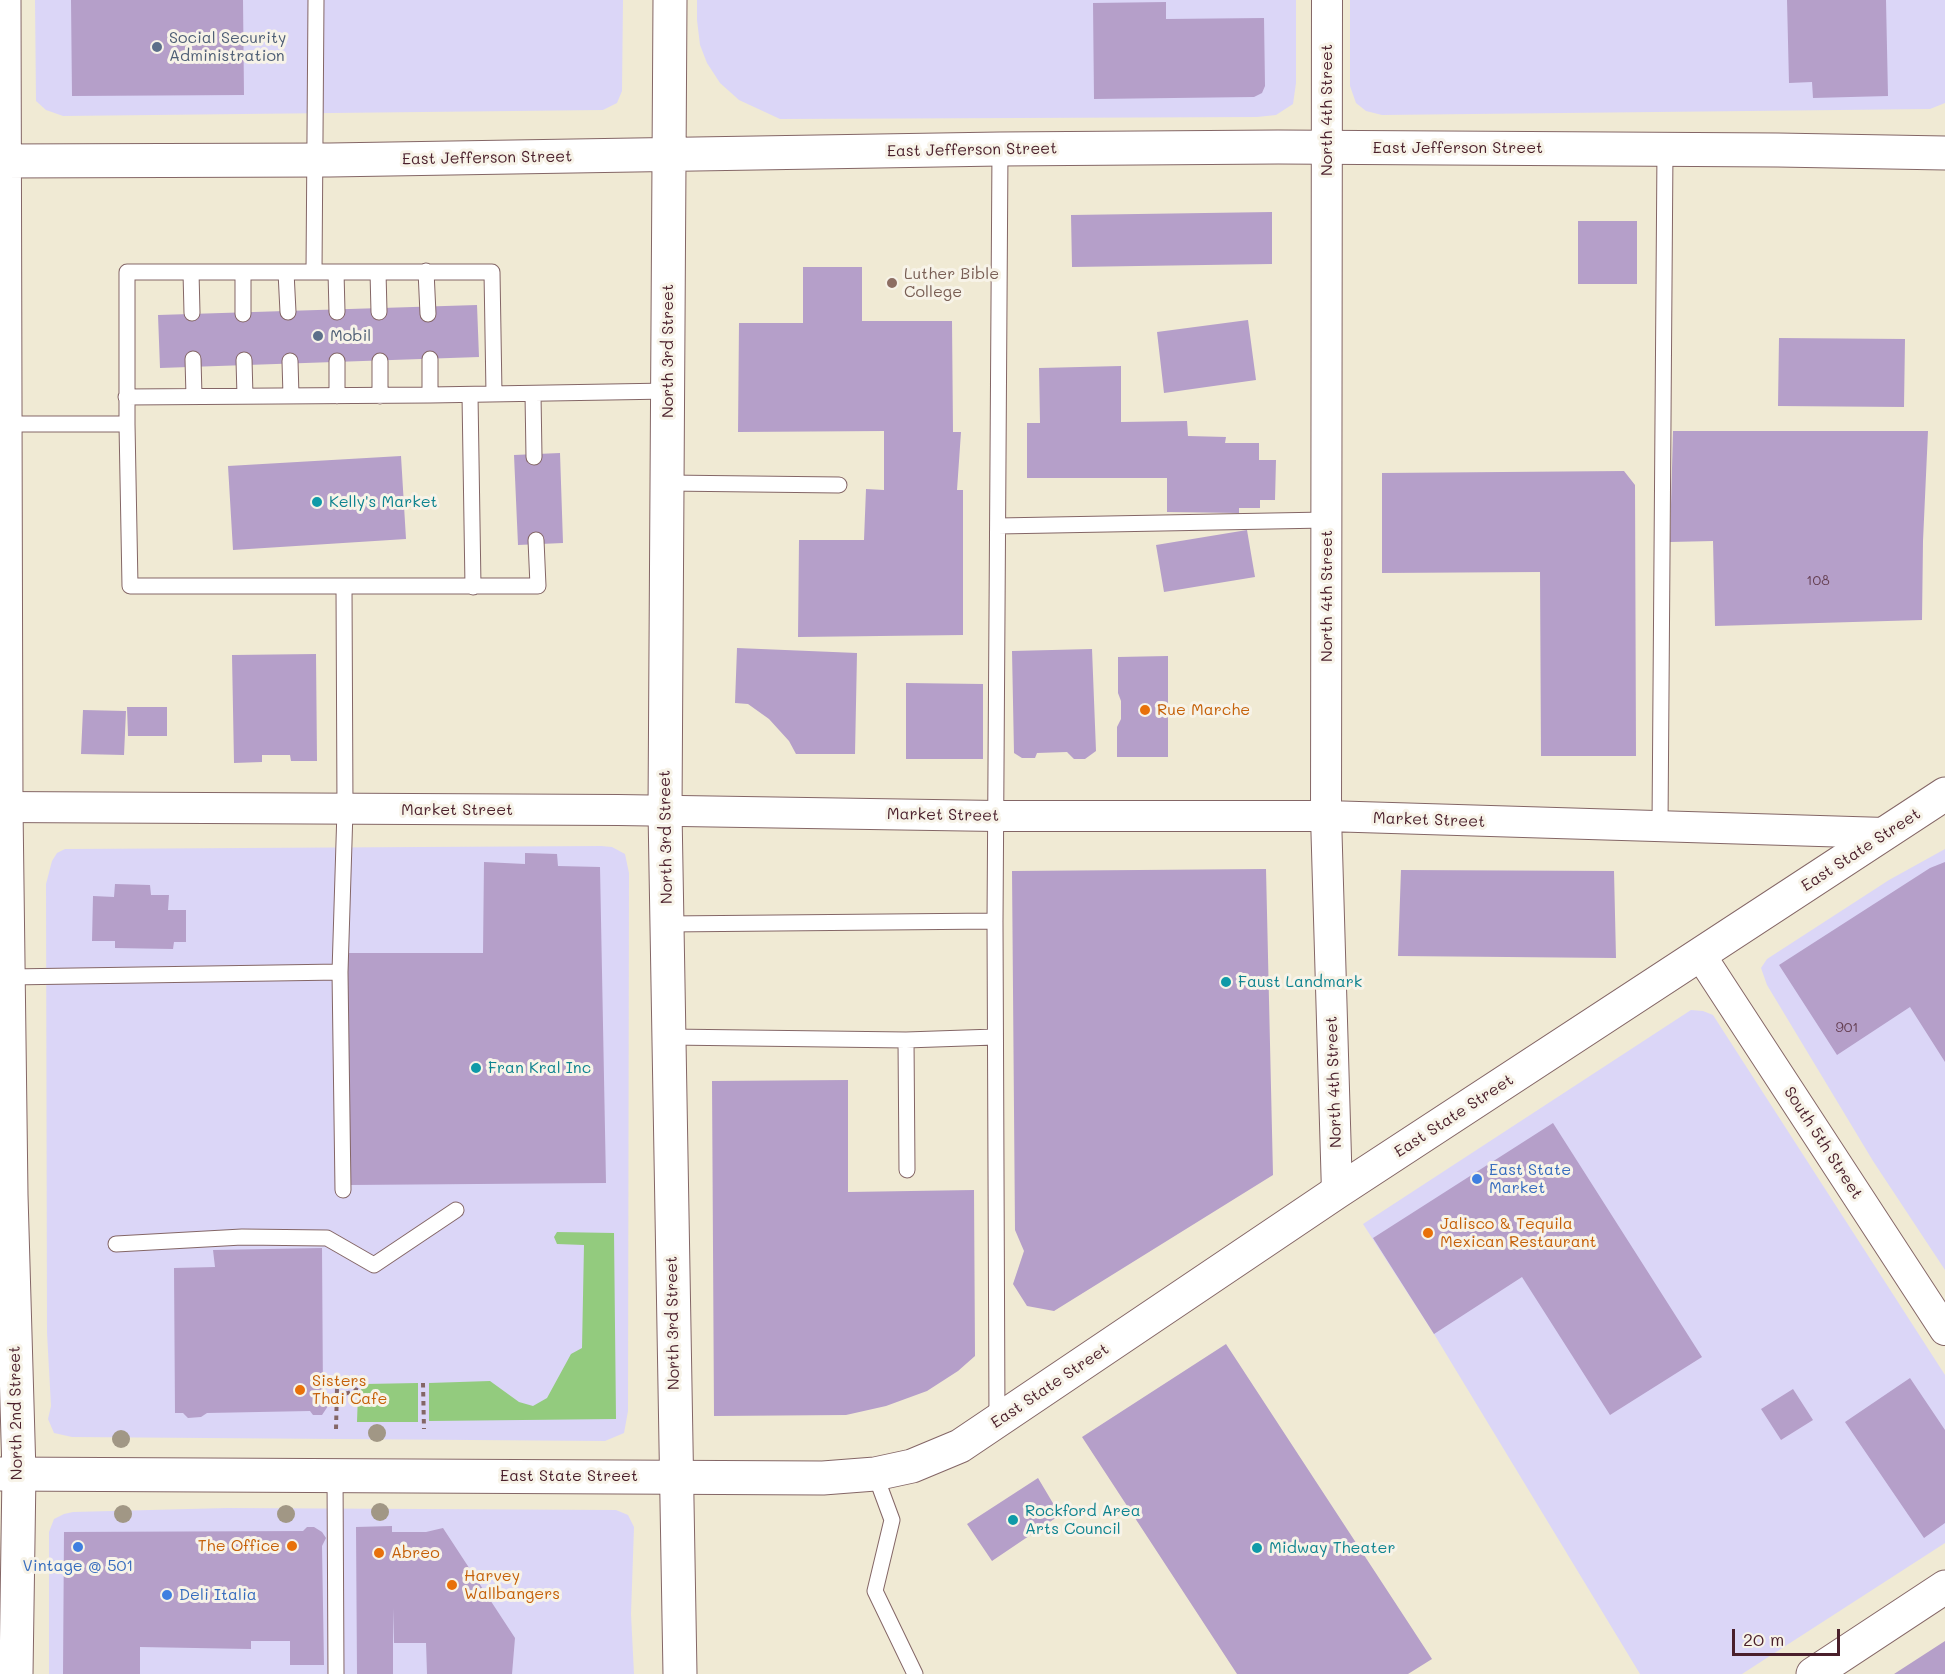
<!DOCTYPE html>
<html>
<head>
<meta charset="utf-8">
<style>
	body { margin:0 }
	#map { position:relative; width:1945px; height:1674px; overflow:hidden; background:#f0ead4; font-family:Mali,sans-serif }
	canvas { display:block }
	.scale { position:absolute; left:1732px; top:1629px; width:108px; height:27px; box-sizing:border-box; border:3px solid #4a1f2b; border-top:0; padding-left:8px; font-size:18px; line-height:21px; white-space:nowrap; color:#4a1f2b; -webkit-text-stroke:4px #f7f3e8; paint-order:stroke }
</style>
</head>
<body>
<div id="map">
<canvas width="1945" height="1674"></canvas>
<div class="scale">20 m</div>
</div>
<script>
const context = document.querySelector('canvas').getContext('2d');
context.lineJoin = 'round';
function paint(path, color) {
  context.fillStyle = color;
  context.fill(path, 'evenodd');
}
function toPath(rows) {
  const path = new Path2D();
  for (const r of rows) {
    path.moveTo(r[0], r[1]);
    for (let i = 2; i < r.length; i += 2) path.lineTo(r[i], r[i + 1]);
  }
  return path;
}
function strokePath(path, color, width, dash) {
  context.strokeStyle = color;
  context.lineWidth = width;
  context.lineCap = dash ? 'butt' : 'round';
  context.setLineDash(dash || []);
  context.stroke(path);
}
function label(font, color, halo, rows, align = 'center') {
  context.font = font + ' Mali,sans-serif';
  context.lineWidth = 6;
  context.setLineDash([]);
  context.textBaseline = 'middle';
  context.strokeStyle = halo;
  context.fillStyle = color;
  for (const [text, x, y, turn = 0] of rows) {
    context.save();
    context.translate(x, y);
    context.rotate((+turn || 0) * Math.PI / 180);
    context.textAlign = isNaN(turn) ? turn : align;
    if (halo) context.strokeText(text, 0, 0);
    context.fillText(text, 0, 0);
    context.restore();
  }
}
paint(toPath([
	[35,0,623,0,622,91,617,103,603,110,63,116,46,110,36,101],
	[697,0,1296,0,1296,83,1293,104,1276,115,1257,117,780,119,739,100,720,83,707,63,700,45,697,20],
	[1350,0,1945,0,1945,103,1930,109,1382,115,1366,111,1356,103,1350,86],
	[601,846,612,847,625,854,629,873,628,1411,624,1433,605,1441,72,1437,54,1433,48,1419,51,1406,47,1333,46,884,52,861,57,853,65,849],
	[1945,849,1945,1270,1873,1161,1767,985,1761,968,1767,959,1889,880],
	[1691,1010,1703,1011,1713,1015,1945,1375,1945,1543,1742,1674,1640,1674,1434,1334,1363,1224],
	[227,1508,616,1510,628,1515,634,1527,631,1614,634,1674,49,1674,49,1532,54,1519,64,1514,73,1512]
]), '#dbd6f7');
paint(toPath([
	[557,1232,614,1233,616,1419,429,1421,429,1383,490,1381,519,1402,533,1406,547,1398,571,1354,582,1348,584,1245,557,1244,554,1237],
	[418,1383,418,1422,357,1422,358,1394,365,1384]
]), '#93cb7e');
paint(toPath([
	[71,0,243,0,244,95,72,96],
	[1787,0,1886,0,1888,96,1813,98,1812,82,1789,83],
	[1166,2,1166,19,1264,18,1265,86,1262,93,1254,97,1094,99,1093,3],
	[1272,212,1272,264,1072,267,1071,215],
	[1578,221,1637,221,1637,284,1578,284],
	[803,267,862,267,862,321,952,321,953,432,961,432,957,490,963,490,963,635,798,637,799,540,864,540,866,489,884,490,884,431,738,432,739,323,803,323],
	[477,305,479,357,160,368,158,315],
	[1248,320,1256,380,1164,393,1157,332],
	[1779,338,1905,339,1904,407,1778,406],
	[1121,366,1121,422,1187,421,1188,436,1226,437,1225,443,1259,443,1259,460,1276,460,1275,500,1260,500,1260,508,1239,508,1239,513,1167,512,1167,478,1027,478,1027,423,1040,423,1039,368],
	[1673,431,1928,431,1923,541,1922,620,1715,626,1713,541,1670,542],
	[560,453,563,543,518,545,514,455],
	[401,456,406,539,233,550,228,466],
	[1624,471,1635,485,1636,756,1541,756,1540,572,1382,573,1382,473],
	[1247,530,1255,577,1164,592,1156,545],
	[737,648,857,653,855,754,796,754,789,741,769,719,748,704,735,703],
	[1092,649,1096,751,1085,759,1074,759,1067,752,1037,753,1035,758,1022,758,1014,753,1012,651],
	[316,654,317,761,291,761,290,755,262,755,262,762,234,763,232,655],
	[1168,656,1168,757,1117,757,1117,727,1121,719,1121,701,1118,693,1118,657],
	[906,683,983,684,983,759,906,759],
	[127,707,167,707,167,736,128,736],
	[83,710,126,711,124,755,81,754],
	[525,853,557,854,558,866,600,867,606,1183,349,1185,348,953,483,953,484,862,525,864],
	[1945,862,1945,1062,1910,1007,1837,1055,1779,965,1930,868],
	[1266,869,1273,1175,1054,1311,1027,1306,1013,1284,1024,1251,1015,1230,1012,871],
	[1401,870,1614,871,1616,958,1398,956],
	[115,884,150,885,151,895,169,895,168,910,186,910,186,942,174,942,173,949,115,948,115,941,92,941,93,896,114,897],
	[848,1080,848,1192,974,1190,975,1356,958,1371,927,1391,886,1406,846,1415,714,1416,712,1081],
	[1553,1123,1702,1357,1610,1415,1522,1277,1434,1334,1373,1238],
	[322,1248,323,1398,328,1406,322,1415,313,1415,310,1411,207,1413,201,1417,188,1418,183,1413,175,1413,174,1268,215,1267,213,1250],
	[1226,1344,1432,1659,1408,1674,1237,1674,1082,1437],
	[1910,1378,1945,1430,1945,1523,1924,1538,1845,1422],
	[1793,1389,1813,1420,1781,1440,1761,1409],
	[1038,1478,1060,1515,992,1561,967,1524],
	[392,1526,392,1532,426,1532,443,1528,515,1638,512,1674,427,1674,426,1643,394,1643,393,1608,393,1674,357,1674,356,1527],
	[307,1527,314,1527,322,1532,326,1538,322,1546,324,1665,290,1665,290,1641,251,1641,251,1649,140,1647,140,1674,63,1674,64,1532,303,1531],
	[1945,1641,1945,1674,1894,1674]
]), '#b59fc9');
const lane = toPath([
	[314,271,316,0],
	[426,271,428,314],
	[191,272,192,313],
	[243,272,243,314],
	[286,272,288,312],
	[336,272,337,312],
	[378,272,379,312],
	[193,359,194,396],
	[430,359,430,395],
	[244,360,245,396],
	[290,361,291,396],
	[380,361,380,396],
	[533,394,534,457],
	[470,395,473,587],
	[337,396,337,361],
	[126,397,430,395,669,391],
	[5,424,127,424,127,272,492,272,494,394],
	[127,424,130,586,538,586,536,540],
	[667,483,839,485],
	[998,526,1326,520],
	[1660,826,1665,149],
	[667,924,995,921],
	[9,977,340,972],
	[669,1037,906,1040,907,1170],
	[906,1040,995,1037],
	[343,1190,340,972,345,810,344,587],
	[116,1244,242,1237,327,1238,374,1265,456,1210],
	[997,1421,995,921,1000,149],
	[335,1474,336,1674],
	[875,1474,892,1520,875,1591,915,1674]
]);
const street = toPath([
	[1327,0,1326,816,1337,1192],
	[0,807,618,810,996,816,1326,816,1885,833],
	[1701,956,1945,1330]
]);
const secondary = toPath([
	[0,1474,823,1478,875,1474,912,1466,960,1446,1337,1192,1945,794]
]);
const primary = toPath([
	[4,0,6,807,11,1195,19,1473,16,1674],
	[670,0,665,811,680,1674],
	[0,161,330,160,1000,149,1278,147,1778,150,1945,153],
	[1813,1674,1945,1587]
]);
strokePath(lane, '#846666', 17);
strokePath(street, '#846666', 32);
strokePath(secondary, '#846666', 35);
strokePath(primary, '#846666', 35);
strokePath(toPath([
	[423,1383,424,1429],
	[337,1396,355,1391,361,1379],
	[336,1429,337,1388]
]), '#846666', 4, [4.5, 4.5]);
strokePath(lane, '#fff', 15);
strokePath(street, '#fff', 30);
strokePath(secondary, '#fff', 33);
strokePath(primary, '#fff', 33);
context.fillStyle = '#a19785';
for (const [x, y] of [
	[377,1433],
	[121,1439],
	[380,1512],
	[123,1514],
	[286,1514]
]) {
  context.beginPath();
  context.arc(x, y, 9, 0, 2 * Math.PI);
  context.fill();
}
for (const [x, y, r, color] of [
	[157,47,6,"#5c6f8a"],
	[892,283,6,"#8d6e63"],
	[318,336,6,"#5c6f8a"],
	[317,502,6,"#0f9aa8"],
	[1145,710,6,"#e8710a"],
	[1226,982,6,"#0f9aa8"],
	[476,1068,6,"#0f9aa8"],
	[1477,1179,6,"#3f7fe0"],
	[1428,1233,6,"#e8710a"],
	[300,1390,6,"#e8710a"],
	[1013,1520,6,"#0f9aa8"],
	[292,1546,6,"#e8710a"],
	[78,1547,6,"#3f7fe0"],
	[1257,1548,6,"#0f9aa8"],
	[379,1553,6,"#e8710a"],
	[452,1585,6,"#e8710a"],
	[167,1595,6,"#3f7fe0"]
]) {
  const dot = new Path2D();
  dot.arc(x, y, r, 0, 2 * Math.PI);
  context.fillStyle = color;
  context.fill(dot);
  strokePath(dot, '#f7f3e8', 2);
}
label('14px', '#653f52', null, [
	["108",1818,581],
	["901",1847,1028]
]);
label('16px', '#4e5e75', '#f7f3e8', [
	["Social Security",169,38],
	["Administration",169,56],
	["Mobil",330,336]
], 'left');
label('16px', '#4a1f2b', '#f7f3e8', [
	["North 4th Street",1327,110,-90],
	["East Jefferson Street",1458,148],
	["East Jefferson Street",972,150,-1],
	["East Jefferson Street",487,158,-1],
	["North 3rd Street",668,351,-90],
	["North 4th Street",1327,596,-90],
	["Market Street",457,810],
	["Market Street",943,815,1],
	["Market Street",1429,820,2],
	["North 3rd Street",666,837,-91],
	["East State Street",1861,850,-33],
	["North 4th Street",1334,1082,-92],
	["East State Street",1454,1116,-33],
	["South 5th Street",1823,1143,57],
	["North 3rd Street",673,1323,-91],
	["East State Street",1050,1386,-34],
	["North 2nd Street",16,1413,-91],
	["East State Street",569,1476]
]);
label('16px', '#785e54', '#f7f3e8', [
	["Luther Bible",904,274],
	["College",904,292]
], 'left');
label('16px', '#0d838f', '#f7f3e8', [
	["Kelly's Market",329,502],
	["Faust Landmark",1238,982],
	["Fran Kral Inc",488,1068],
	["Rockford Area",1025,1511],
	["Arts Council",1025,1529],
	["Midway Theater",1269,1548]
], 'left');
label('16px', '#c56008', '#f7f3e8', [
	["Rue Marche",1157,710],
	["Jalisco & Tequila",1440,1224],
	["Mexican Restaurant",1440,1242],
	["Sisters",312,1381],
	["Thai Cafe",312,1399],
	["The Office",280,1546,"right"],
	["Abreo",391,1553],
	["Harvey",464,1576],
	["Wallbangers",464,1594]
], 'left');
label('16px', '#366cbe', '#f7f3e8', [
	["East State",1489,1170],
	["Market",1489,1188],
	["Vintage @ 501",78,1566,"center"],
	["Deli Italia",179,1595]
], 'left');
</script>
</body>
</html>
